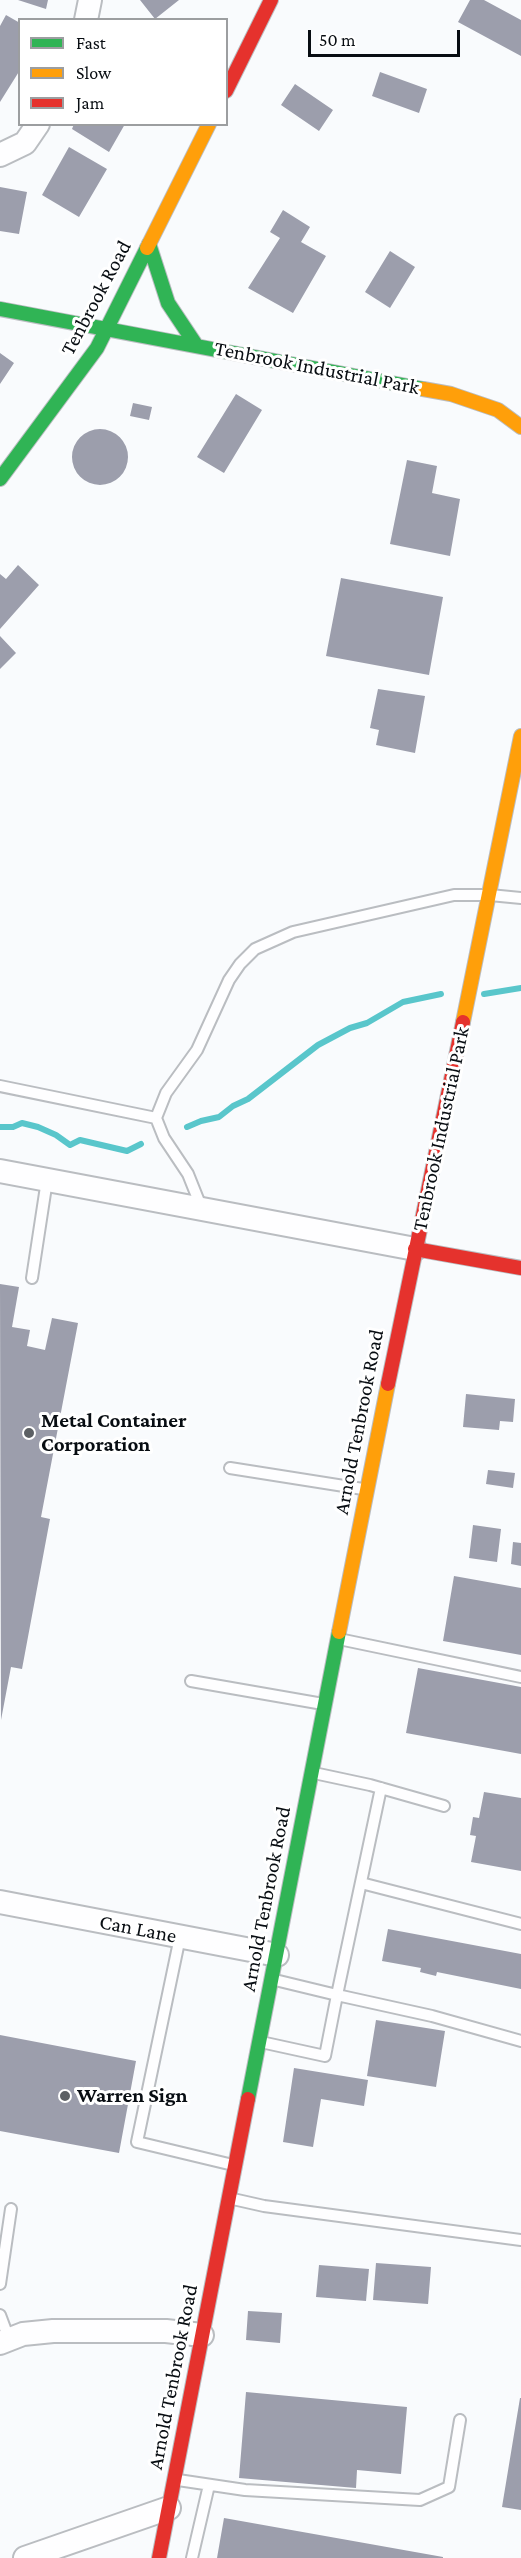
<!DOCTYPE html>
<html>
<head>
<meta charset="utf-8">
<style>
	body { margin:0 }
	#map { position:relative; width:521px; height:2558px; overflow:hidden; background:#f9fbfd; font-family:"Crimson Pro",serif }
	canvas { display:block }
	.legend { position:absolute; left:18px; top:18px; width:210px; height:108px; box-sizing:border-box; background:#fff; border:2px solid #9c9ea0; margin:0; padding:8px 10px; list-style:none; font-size:18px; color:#080d12 }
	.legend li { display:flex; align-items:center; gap:12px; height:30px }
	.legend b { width:30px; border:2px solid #9c9ea0 }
	.scale { position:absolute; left:308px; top:30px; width:152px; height:27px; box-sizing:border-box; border:3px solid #080d12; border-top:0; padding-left:8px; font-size:18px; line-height:21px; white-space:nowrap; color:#080d12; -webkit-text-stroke:4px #fff; paint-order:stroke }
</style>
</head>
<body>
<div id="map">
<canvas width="521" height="2558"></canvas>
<ul class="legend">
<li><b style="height:8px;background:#30b455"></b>Fast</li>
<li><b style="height:8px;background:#ff9f0a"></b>Slow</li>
<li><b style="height:8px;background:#e5322d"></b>Jam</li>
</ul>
<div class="scale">50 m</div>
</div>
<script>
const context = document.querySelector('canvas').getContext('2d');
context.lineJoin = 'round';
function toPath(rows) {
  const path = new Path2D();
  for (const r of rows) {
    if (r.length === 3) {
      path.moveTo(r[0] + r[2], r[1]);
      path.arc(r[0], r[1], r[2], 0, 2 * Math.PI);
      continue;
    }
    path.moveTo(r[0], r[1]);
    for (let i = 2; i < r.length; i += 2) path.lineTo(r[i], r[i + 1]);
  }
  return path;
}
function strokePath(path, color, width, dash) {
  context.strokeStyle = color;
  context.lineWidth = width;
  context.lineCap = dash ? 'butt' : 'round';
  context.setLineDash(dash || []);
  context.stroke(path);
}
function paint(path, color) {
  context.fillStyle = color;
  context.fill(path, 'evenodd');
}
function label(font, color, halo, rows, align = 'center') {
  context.font = font + ' "Crimson Pro",serif';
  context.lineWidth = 6;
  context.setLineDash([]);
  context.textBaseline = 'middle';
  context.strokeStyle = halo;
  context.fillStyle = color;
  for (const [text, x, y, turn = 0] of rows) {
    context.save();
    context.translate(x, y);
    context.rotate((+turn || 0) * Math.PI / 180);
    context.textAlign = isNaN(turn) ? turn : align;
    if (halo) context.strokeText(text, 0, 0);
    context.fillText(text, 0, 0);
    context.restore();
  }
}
strokePath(toPath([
	[484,994,521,988],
	[0,1127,13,1127,22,1123,38,1127,56,1135,70,1145,80,1140,127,1151,141,1144],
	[187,1127,201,1121,219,1117,233,1106,248,1099,318,1045,350,1028,367,1023,403,1002,441,994]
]), '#59c6cb', 6);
paint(toPath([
	[18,0,48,0,46,9],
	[140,0,179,0,155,19],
	[470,0,484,0,521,20,521,56,458,22],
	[6,15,20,23,20,70,0,102,0,26],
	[380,72,427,89,419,113,372,96],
	[295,84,333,110,319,131,281,105],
	[74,124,125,124,109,152,72,129],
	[69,147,107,169,79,217,42,195],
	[0,187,27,192,19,234,0,231],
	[283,210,310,227,301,242,326,256,293,313,248,288,280,238,270,232],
	[390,251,415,267,390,308,365,292],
	[0,353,14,363,0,384],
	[236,394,262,410,224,473,197,457],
	[133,403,152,407,149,420,130,416],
	[100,457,28],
	[407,460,437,466,432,493,460,499,450,556,390,544],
	[18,565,39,585,0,629,0,574,6,579],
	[341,578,443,597,429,675,326,656],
	[0,636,16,653,0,669],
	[378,689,425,696,415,753,376,745,379,730,370,728],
	[0,1284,19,1287,12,1327,30,1330,27,1346,45,1350,52,1318,78,1323,41,1517,50,1519,22,1669,11,1667,1,1720],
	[466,1394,515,1399,513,1422,500,1421,499,1430,463,1427],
	[488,1470,515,1473,513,1488,486,1484],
	[473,1525,501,1529,497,1562,469,1558],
	[513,1542,521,1543,521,1566,511,1564],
	[454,1576,521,1588,521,1655,443,1641],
	[418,1668,521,1687,521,1754,406,1733],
	[484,1792,521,1798,521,1871,471,1862,476,1836,470,1835,473,1817,479,1818],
	[388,1929,521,1954,521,1989,437,1972,436,1976,420,1972,421,1968,382,1961],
	[376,2020,445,2031,436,2087,367,2076],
	[0,2035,136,2061,119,2153,0,2131],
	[294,2068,368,2080,364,2106,321,2099,313,2147,283,2142],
	[376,2263,431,2267,428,2304,373,2300],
	[319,2265,369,2269,366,2301,316,2297],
	[248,2311,282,2313,280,2343,246,2340],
	[246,2392,407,2407,401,2474,357,2470,356,2488,239,2478],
	[520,2398,521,2398,521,2510,502,2507],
	[224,2518,443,2557,443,2558,217,2558]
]), '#9c9eac');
const lane = toPath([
	[0,1086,156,1118],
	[202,1209,188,1174,164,1138,156,1118,166,1093,197,1050,229,980,240,964,255,949,293,932,454,895,490,895,521,898],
	[32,1278,47,1180],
	[230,1468,363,1489],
	[339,1639,521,1677],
	[191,1681,323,1704],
	[314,1773,370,1785,444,1806],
	[361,1883,521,1924],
	[180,1937,137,2142,233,2165],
	[275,1980,337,1995,381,1788],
	[261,2042,325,2056,337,1995,432,2016,521,2041],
	[233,2199,264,2206,521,2240],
	[0,2284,11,2209],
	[0,2315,9,2339],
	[178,2480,245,2490,420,2500,449,2487,460,2420],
	[192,2558,209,2485]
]);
const street = toPath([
	[86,20,90,0],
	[0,155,25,143,38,124],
	[0,1171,415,1249],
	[0,1902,277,1955],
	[0,2343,23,2334,53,2331,166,2331,202,2335],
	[25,2558,169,2508]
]);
const fast = toPath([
	[149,244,168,303,196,345],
	[0,309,423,389],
	[0,479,97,348,147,248],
	[248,2099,339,1632]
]);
const slow = toPath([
	[147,248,209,124],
	[423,389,451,394,498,410,521,427],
	[463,1022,521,736],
	[339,1632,388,1384]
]);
const jam = toPath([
	[226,91,271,0],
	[415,1249,521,1268],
	[388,1384,463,1022],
	[159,2558,248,2099]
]);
strokePath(lane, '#babdc1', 14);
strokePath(street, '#babdc1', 26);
strokePath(fast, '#babdc1', 16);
strokePath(slow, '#babdc1', 16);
strokePath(jam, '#babdc1', 16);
strokePath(lane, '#fefeff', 10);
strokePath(street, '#fefeff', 22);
strokePath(fast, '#30b455', 14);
strokePath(slow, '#ff9f0a', 14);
strokePath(jam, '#e5322d', 14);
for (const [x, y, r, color] of [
	[29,1433,6,"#5c6064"],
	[65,2096,6,"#5c6064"]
]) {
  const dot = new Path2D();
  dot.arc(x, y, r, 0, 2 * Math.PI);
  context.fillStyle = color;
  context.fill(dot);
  strokePath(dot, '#fff', 2);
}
label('21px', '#080d12', '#fff', [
	["Tenbrook Road",96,298,-62],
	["Tenbrook Industrial Park",317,368,11],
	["Tenbrook Industrial Park",441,1129,-78],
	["Arnold Tenbrook Road",359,1422,-79],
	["Arnold Tenbrook Road",266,1899,-79],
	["Can Lane",138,1929,11],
	["Arnold Tenbrook Road",173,2377,-79]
]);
label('bold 21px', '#080d12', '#fff', [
	["Metal Container",41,1421],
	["Corporation",41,1445],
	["Warren Sign",77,2096]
], 'left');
</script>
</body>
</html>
